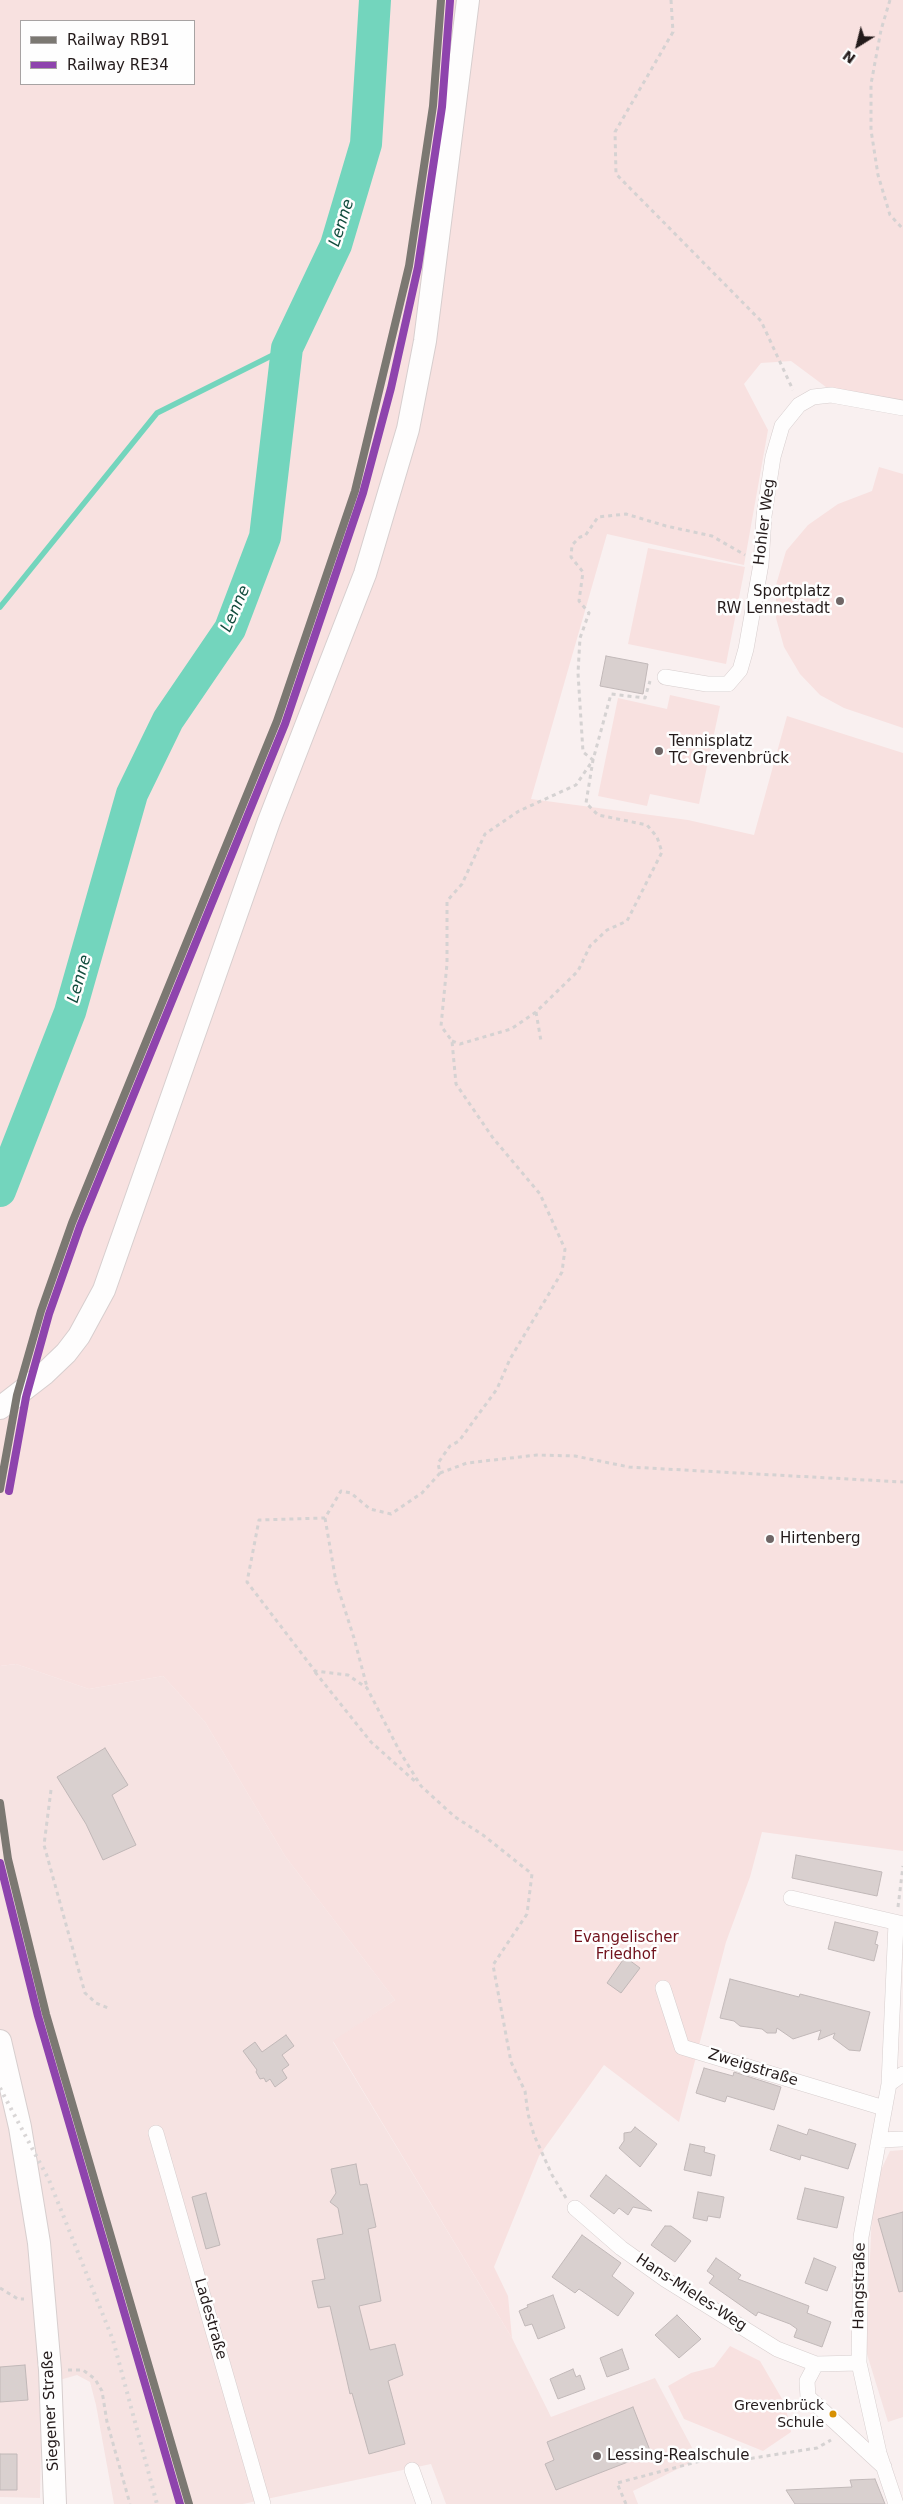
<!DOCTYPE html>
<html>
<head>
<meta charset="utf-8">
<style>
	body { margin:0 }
	#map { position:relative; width:903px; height:2504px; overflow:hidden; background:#f9f0f0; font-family:"DejaVu Sans",sans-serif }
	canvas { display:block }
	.legend { position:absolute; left:20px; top:20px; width:175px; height:65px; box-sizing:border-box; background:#fefefe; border:1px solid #a7a3a3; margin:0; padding:6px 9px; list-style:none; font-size:15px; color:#241b1b }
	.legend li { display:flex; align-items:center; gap:10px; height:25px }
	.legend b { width:25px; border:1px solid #a7a3a3 }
	.north { position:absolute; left:833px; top:20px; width:50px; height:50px; -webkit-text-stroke:4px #fefefe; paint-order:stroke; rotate:216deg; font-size:14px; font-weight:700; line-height:20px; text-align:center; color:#241b1b }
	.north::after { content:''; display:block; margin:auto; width:18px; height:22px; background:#241b1b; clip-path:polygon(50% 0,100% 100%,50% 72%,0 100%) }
</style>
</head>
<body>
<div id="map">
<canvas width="903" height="2504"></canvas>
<ul class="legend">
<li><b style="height:6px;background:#7b7872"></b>Railway RB91</li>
<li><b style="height:6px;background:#8e44ad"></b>Railway RE34</li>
</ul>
<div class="north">N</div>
</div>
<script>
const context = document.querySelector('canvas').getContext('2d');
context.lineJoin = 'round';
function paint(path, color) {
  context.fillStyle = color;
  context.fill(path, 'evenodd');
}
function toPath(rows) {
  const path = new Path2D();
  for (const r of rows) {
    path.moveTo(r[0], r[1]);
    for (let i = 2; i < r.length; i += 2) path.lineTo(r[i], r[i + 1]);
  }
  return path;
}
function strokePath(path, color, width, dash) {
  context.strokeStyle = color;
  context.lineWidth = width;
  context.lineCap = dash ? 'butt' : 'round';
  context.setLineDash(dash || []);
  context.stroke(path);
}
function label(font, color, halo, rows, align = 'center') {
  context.font = font + ' "DejaVu Sans",sans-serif';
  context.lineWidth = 5;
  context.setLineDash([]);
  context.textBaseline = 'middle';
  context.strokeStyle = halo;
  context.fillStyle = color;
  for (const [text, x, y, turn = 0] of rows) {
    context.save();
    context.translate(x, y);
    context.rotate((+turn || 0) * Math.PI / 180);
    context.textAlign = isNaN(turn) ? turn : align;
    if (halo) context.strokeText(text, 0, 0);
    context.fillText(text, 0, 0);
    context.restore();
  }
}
paint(toPath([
	[16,1664,89,1689,163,1676,205,1722,285,1856,395,2000,333,2042,512,2338,551,2417,655,2378,698,2459,633,2491,638,2504,446,2504,431,2464,243,2504,114,2504,96,2405,90,2382,77,2375,42,2385,40,2498,0,2497,0,1666],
	[903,2150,903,2417,888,2422,866,2351,873,2187,890,2151]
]), '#f6e3e2');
paint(toPath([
	[0,0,903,0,903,404,826,387,791,361,761,363,744,384,768,430,744,565,607,534,531,799,688,820,754,835,787,716,903,753,903,1851,762,1832,750,1877,726,1942,679,2122,604,2065,539,2156,494,2267,508,2296,512,2338,333,2041,395,2000,285,1856,205,1722,163,1676,89,1689,16,1664,0,1666],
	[21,21,194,21,194,84,21,84],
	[879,467,903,474,903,728,844,708,820,695,800,674,784,647,776,618,776,585,786,551,808,525,838,504,872,491],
	[648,548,745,567,726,664,628,644],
	[670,695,720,706,699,804,650,794,647,806,598,796,618,698,667,709],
	[730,2346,760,2361,785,2404,791,2432,763,2451,684,2419,668,2386,691,2373,714,2367]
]), '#f8e1e0');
strokePath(toPath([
	[0,607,157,413,287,348]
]), '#73d5bd', 5.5);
strokePath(toPath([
	[0,1191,70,1012,132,794,168,720,230,629,265,537,287,348,336,245,366,144,375,0]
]), '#73d5bd', 32);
const building = toPath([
	[606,656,648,664,643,694,600,686,606,656],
	[105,1748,128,1785,112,1795,136,1845,103,1860,86,1824,57,1777,105,1748],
	[796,1855,882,1872,877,1896,792,1878,796,1855],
	[835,1922,878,1932,875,1944,878,1945,874,1961,828,1949,835,1922],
	[625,1957,640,1968,621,1993,607,1983,625,1957],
	[730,1979,799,1997,800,1994,870,2012,860,2051,849,2050,833,2038,835,2033,818,2040,821,2030,793,2039,777,2028,776,2033,767,2033,762,2029,740,2026,734,2021,720,2018,730,1979],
	[286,2035,294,2046,282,2055,289,2065,282,2070,287,2078,275,2087,270,2079,266,2082,264,2078,260,2079,256,2072,257,2070,243,2051,255,2042,262,2052,286,2035],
	[704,2068,733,2076,734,2072,781,2087,774,2110,727,2096,725,2102,696,2093,704,2068],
	[778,2125,807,2135,809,2129,856,2144,848,2169,801,2155,800,2160,770,2150,778,2125],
	[635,2127,657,2144,640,2167,619,2148,624,2141,624,2133,631,2132,635,2127],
	[690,2144,705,2147,704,2152,715,2155,711,2176,684,2170,690,2144],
	[356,2164,360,2185,367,2184,376,2227,368,2229,381,2301,359,2306,370,2350,395,2344,403,2375,388,2381,405,2444,369,2454,352,2393,350,2394,330,2306,318,2308,312,2281,325,2279,317,2239,343,2234,338,2208,330,2202,336,2193,331,2169,356,2164],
	[606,2175,652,2211,633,2207,628,2215,619,2208,614,2214,590,2196,606,2175],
	[805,2188,844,2197,837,2228,797,2219,805,2188],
	[698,2192,724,2197,720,2218,708,2216,707,2221,693,2218,698,2192],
	[206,2193,220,2245,206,2249,192,2197,206,2193],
	[903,2212,903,2291,899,2292,878,2219,903,2212],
	[665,2226,671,2226,691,2241,675,2262,651,2245,665,2226],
	[582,2235,621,2263,612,2276,634,2293,618,2316,579,2289,575,2293,552,2277,582,2235],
	[716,2258,741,2275,738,2279,809,2306,807,2313,831,2322,822,2347,794,2337,797,2329,790,2324,758,2312,756,2316,709,2283,714,2276,707,2271,716,2258],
	[814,2258,836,2267,827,2291,805,2283,814,2258],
	[553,2295,565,2328,538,2339,532,2324,525,2326,519,2311,528,2307,527,2305,553,2295],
	[677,2315,701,2339,679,2358,655,2335,677,2315],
	[622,2349,629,2369,607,2377,600,2358,622,2349],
	[25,2365,28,2400,0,2402,0,2367,25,2365],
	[573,2369,576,2377,580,2375,585,2389,558,2399,550,2379,573,2369],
	[633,2407,651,2453,556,2490,545,2464,554,2460,547,2442,633,2407],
	[0,2454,17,2454,17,2490,0,2490,0,2454],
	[875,2479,885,2504,795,2504,786,2490,852,2487,850,2480,875,2479]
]);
paint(building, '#d9d0cf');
strokePath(building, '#c1b8b8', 1);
const minor = toPath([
	[665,677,707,684,728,684,740,670,746,649,761,564,764,516,773,457,782,426,799,405,813,397,831,395,903,408],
	[791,1898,903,1924],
	[663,1988,682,2047,884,2108],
	[889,2084,896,1923],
	[156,2133,263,2504],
	[880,2140,903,2139],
	[575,2208,621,2248,666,2280,777,2349,816,2364,859,2363],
	[816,2364,807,2381,808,2397,884,2467],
	[412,2470,424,2504],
	[896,2504,879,2453,859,2363,861,2237,889,2084,903,2074]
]);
const primary = toPath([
	[0,1408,44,1374,66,1353,79,1336,104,1290,269,821,365,574,408,429,425,341,468,0],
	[0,2041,20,2127,39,2243,50,2370,55,2504]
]);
strokePath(minor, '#d7cece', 16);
strokePath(primary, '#d7cece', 24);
strokePath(toPath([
	[671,0,673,32,615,132,616,174,761,321,793,390],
	[890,0,881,30,871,84,871,130,878,175,890,215,903,229],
	[536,1012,541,1041],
	[452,1041,460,1044,511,1029,536,1012,578,971,590,946,607,930,627,921,662,852,657,837,647,825,598,815,586,803,593,760,611,694,645,698,650,681],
	[440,1473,467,1463,537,1455,575,1456,629,1467,903,1482],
	[325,1518,336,1582,354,1638,367,1687],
	[315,1672,371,1742,417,1783],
	[51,1790,44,1845,85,1993,96,2003,108,2008],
	[898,1907,903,1866],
	[566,2198,552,2175,534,2135,528,2114,525,2091,511,2062,493,1965,527,1914,532,1874,483,1835,455,1817,421,1786,400,1752,367,1688,348,1675,315,1671,247,1582,259,1520,325,1518,341,1491,351,1493,370,1509,391,1514,422,1493,440,1473,438,1463,450,1446,459,1441,497,1389,510,1359,562,1272,565,1249,540,1194,493,1138,456,1084,452,1041,441,1026,447,964,447,901,462,884,485,834,519,811,576,785,593,760,583,752,578,673,580,638,589,613,579,601,583,572,571,557,572,545,580,537,585,536,598,517,626,514,666,526,712,536,745,555],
	[0,2288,18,2299,24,2299],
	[68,2370,83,2370,95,2379,102,2391,107,2422,130,2504],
	[626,2504,617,2483,712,2458,741,2460,817,2448,831,2440]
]), '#d5d2d2', 3, [4, 4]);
strokePath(minor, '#fefdfd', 15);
strokePath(primary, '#fefdfd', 22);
strokePath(toPath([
	[0,2088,49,2180,113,2340,157,2504]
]), '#d9d6d6', 4, [2.5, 5]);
strokePath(toPath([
	[0,1489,17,1395,41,1311,72,1223,277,721,355,491,409,266,433,106,441,0],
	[0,1803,8,1859,46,2014,189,2504]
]), '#7b7872', 8);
strokePath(toPath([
	[9,1491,26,1397,49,1314,80,1226,285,724,363,493,391,388,418,267,442,107,450,1],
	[0,1863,38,2016,180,2504]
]), '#8e44ad', 8);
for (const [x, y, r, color] of [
	[840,601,5,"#6f6666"],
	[659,751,5,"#6f6666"],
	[770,1539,5,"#6f6666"],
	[833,2414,4.5,"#d79104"],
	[597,2456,5,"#6f6666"]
]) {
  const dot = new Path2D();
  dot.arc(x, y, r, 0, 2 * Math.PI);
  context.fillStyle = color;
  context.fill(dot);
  strokePath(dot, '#fefefe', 2);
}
label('14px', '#241b1b', '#fefefe', [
	["Grevenbrück",824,2406],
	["Schule",824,2423]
], 'right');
label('15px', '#241b1b', '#fefefe', [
	["Hohler Weg",765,522,-83],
	["Zweigstraße",753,2068,17],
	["Hangstraße",860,2286,-89],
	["Hans-Mieles-Weg",691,2293,33],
	["Ladestraße",210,2319,74],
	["Siegener Straße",51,2411,-93]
]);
label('15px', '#241b1b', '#fefefe', [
	["Sportplatz",830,592,"right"],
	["RW Lennestadt",830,609,"right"],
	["Tennisplatz",669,742],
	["TC Grevenbrück",669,759],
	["Hirtenberg",780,1539],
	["Lessing-Realschule",607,2456]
], 'left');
label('15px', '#71121c', '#fefefe', [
	["Evangelischer",626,1938],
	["Friedhof",626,1955]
]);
label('italic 16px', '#114c3d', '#fefefe', [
	["Lenne",342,223,-72],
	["Lenne",236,609,-66],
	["Lenne",80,979,-74]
]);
</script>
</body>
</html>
